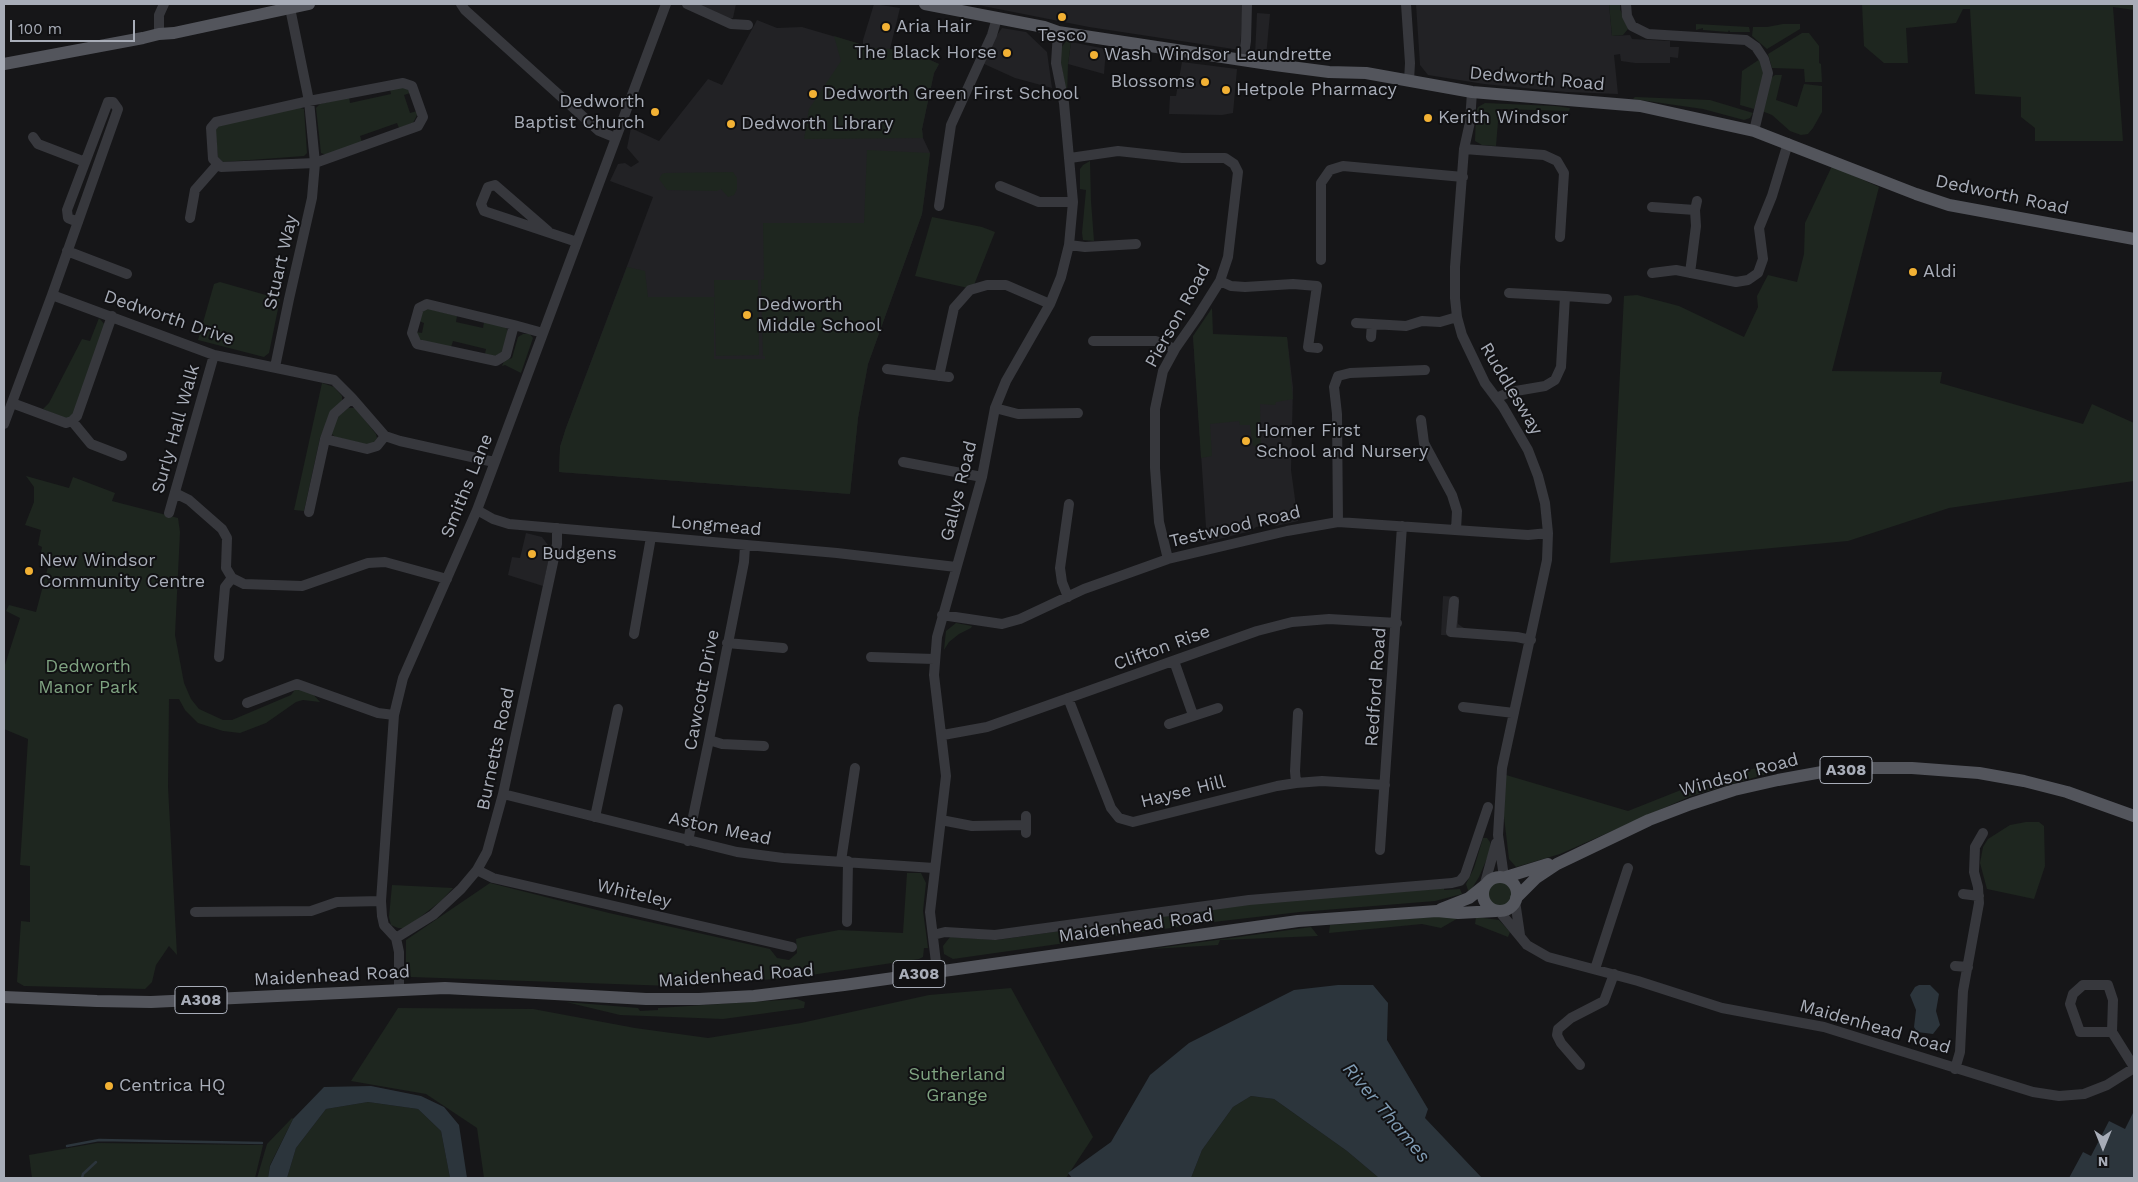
<!DOCTYPE html>
<html>
<head>
<meta charset="utf-8">
<style>
	body { margin:0 }
	#map { position:relative; width:2138px; height:1182px; overflow:hidden; background:#161618; font-family:"Work Sans",sans-serif }
	canvas { display:block }
	.frame { position:absolute; inset:0; border:5px solid #a8adb8; pointer-events:none }
	.north { position:absolute; left:2078px; top:1122px; width:50px; height:50px; -webkit-text-stroke:4px #111113; paint-order:stroke; rotate:180deg; font-size:14px; font-weight:700; line-height:20px; text-align:center; color:#a8adb8 }
	.north::after { content:''; display:block; margin:auto; width:18px; height:22px; background:#a8adb8; clip-path:polygon(50% 0,100% 100%,50% 72%,0 100%) }
	.scale { position:absolute; left:10px; top:20px; width:125px; height:22px; box-sizing:border-box; border:2px solid #a8adb8; border-top:0; padding-left:6px; font-size:15px; line-height:18px; white-space:nowrap; color:#a8adb8; -webkit-text-stroke:4px #111113; paint-order:stroke }
</style>
</head>
<body>
<div id="map">
<canvas width="2138" height="1182"></canvas>
<div class="frame"></div>
<div class="north">N</div>
<div class="scale">100 m</div>
</div>
<script>
const context = document.querySelector('canvas').getContext('2d');
context.lineJoin = 'round';
function paint(path, color) {
  context.fillStyle = color;
  context.fill(path, 'evenodd');
}
function toPath(rows) {
  const path = new Path2D();
  for (const r of rows) {
    if (r.length === 3) {
      path.moveTo(r[0] + r[2], r[1]);
      path.arc(r[0], r[1], r[2], 0, 2 * Math.PI);
      continue;
    }
    path.moveTo(r[0], r[1]);
    for (let i = 2; i < r.length; i += 2) path.lineTo(r[i], r[i + 1]);
  }
  return path;
}
function strokePath(path, color, width, dash) {
  context.strokeStyle = color;
  context.lineWidth = width;
  context.lineCap = dash ? 'butt' : 'round';
  context.setLineDash(dash || []);
  context.stroke(path);
}
function label(font, color, halo, rows, align = 'center') {
  context.font = font + ' "Work Sans",sans-serif';
  context.lineWidth = 4;
  context.setLineDash([]);
  context.textBaseline = 'middle';
  context.strokeStyle = halo;
  context.fillStyle = color;
  for (const [text, x, y, turn = 0] of rows) {
    context.save();
    context.translate(x, y);
    context.rotate((+turn || 0) * Math.PI / 180);
    context.textAlign = isNaN(turn) ? turn : align;
    if (halo) context.strokeText(text, 0, 0);
    context.fillText(text, 0, 0);
    context.restore();
  }
}
paint(toPath([
	[691,4,736,4,733,18,722,21],
	[874,4,900,8,890,49,914,53,939,64,934,73,922,129,923,138,930,153,922,214,868,364,858,418,850,494,559,472,560,447,566,428,653,197,610,181,618,164,625,163,631,167,639,162,627,148,631,128,659,141,708,79,722,85,757,20,777,28,802,27,863,45,863,40],
	[973,4,1243,4,1240,50,1089,27],
	[1416,4,1609,4,1612,36,1630,35,1632,39,1670,41,1670,47,1679,47,1678,58,1670,57,1670,63,1635,63,1621,61,1620,54,1614,55,1618,94,1566,92,1484,84,1428,75,1420,65],
	[1257,13,1270,14,1266,57,1255,55],
	[1002,28,1026,32,1047,52,1052,88,1015,78,982,63,987,50],
	[1071,42,1106,49,1104,74,1068,64],
	[1182,62,1237,69,1233,113,1222,115,1169,114,1170,96,1176,96],
	[1193,336,1287,337,1293,388,1291,470,1298,521,1276,526,1272,524,1256,527,1251,531,1207,542],
	[526,533,542,537,551,549,543,586,508,575,512,557,520,558],
	[1443,596,1459,597,1458,624,1464,628,1463,636,1441,635]
]), '#222225');
paint(toPath([
	[1609,4,1620,4,1620,9,1628,29,1623,35,1612,36],
	[1862,4,2134,4,2134,10,2113,7,2123,141,2035,141,2035,128,2021,117,2021,97,1975,94,1970,9,1963,9,1956,23,1906,28,1908,63,1884,63,1864,46],
	[1696,24,1749,27,1750,32,1730,32,1729,30,1728,32,1703,30,1703,28,1696,30],
	[1783,24,1800,24,1800,29,1767,49,1752,36,1753,27,1767,27],
	[1802,33,1809,33,1819,46,1819,63,1821,64,1822,82,1805,82,1804,69,1772,68,1768,54],
	[834,36,873,48,890,49,914,53,939,64,934,73,922,129,923,138,804,139,809,109,841,61],
	[1066,41,1071,42,1068,64,1067,99,1059,51],
	[1760,59,1764,77,1754,109,1740,105,1742,71],
	[1775,75,1782,75,1776,100,1797,107,1804,84,1822,86,1822,112,1813,128,1808,134,1801,135,1790,131,1772,115,1762,111,1771,78],
	[401,86,408,89,410,93,404,95,410,113,417,111,417,115,413,123,399,128,397,123,360,136,362,142,327,155,321,153,316,108,320,104,349,97,350,103,391,94,390,89],
	[1635,97,1710,100,1753,113,1750,118,1744,120,1703,109,1633,99],
	[1485,103,1555,106,1570,108,1569,111,1499,109,1496,146,1482,145,1475,141,1476,112,1478,107],
	[298,107,304,109,307,153,304,156,223,162,218,157,215,131,219,125],
	[867,150,930,153,922,214,868,364,858,418,850,494,559,472,560,447,566,428,627,267,645,271,648,297,714,297,714,359,765,359,765,356,763,356,761,280,764,279,763,223,864,223],
	[1090,161,1091,201,1094,241,1083,240,1082,233,1086,190,1080,189,1080,169,1083,165],
	[1832,166,1879,187,1832,371,1942,372,1940,383,2083,424,2092,404,2134,423,2134,481,1949,508,1848,541,1610,563,1624,296,1637,295,1679,306,1744,337,1758,307,1757,296,1768,275,1797,282,1804,254,1805,223],
	[733,172,737,178,737,189,734,195,728,197,721,189,717,191,667,190,659,179,662,174,665,173],
	[932,217,982,227,995,232,974,285,968,288,915,276],
	[714,280,758,280,759,355,716,356],
	[220,282,280,299,269,353,264,357,198,340,214,284],
	[426,308,457,316,456,322,483,328,484,322,506,327,508,333,503,352,495,356,485,354,486,349,453,341,451,347,420,340,416,332,422,333,424,323,419,321,422,312],
	[1212,308,1213,334,1287,337,1293,399,1276,402,1275,405,1260,404,1261,446,1253,446,1250,425,1240,425,1239,421,1210,424,1212,456,1201,458,1193,336],
	[99,318,106,326,74,416,68,420,43,409,49,403,82,339,90,341],
	[523,334,530,334,533,338,521,373,505,365,502,366,504,361,512,358,518,337],
	[322,383,334,387,342,396,342,402,331,413,320,438,304,511,294,510],
	[348,408,355,408,376,434,377,438,373,444,368,445,335,437,331,433,333,421],
	[26,476,69,488,73,477,115,493,112,501,178,518,180,532,175,635,184,683,191,699,199,709,223,720,232,720,291,695,297,687,312,693,320,702,303,700,296,702,266,723,240,733,223,731,198,723,185,710,179,699,169,699,168,787,177,955,169,946,156,965,152,982,145,989,24,986,17,982,21,921,30,922,30,866,20,865,28,739,4,729,4,668,20,618,6,611,9,605,36,612,49,563,45,562,45,556,41,553,42,547,38,545,41,530,25,525,34,502,34,487],
	[956,623,972,626,971,628,959,634,949,642,944,650,946,631],
	[1771,764,1770,773,1691,796,1560,854,1516,867,1509,859,1502,800,1506,775,1628,811,1696,784],
	[2026,822,2039,822,2044,826,2045,866,2034,899,1987,889,1980,863,1983,847,1988,839,2010,825],
	[1483,838,1487,838,1490,842,1491,849,1479,877,1469,893,1466,884,1474,868],
	[907,873,921,873,926,883,923,911,928,948,924,948,923,957,919,959,791,978,672,986,411,977,406,972,406,940,490,883,609,913,770,949,777,958,789,960,797,953,796,939,803,937,839,930,903,933],
	[1499,894,13],
	[392,885,453,888,441,901,406,928,398,928,391,925,389,917],
	[1444,888,1444,890,1460,889,1462,894,1435,901,1300,912,1213,922,953,959,944,954,943,946,950,937,997,940,1257,903],
	[1433,917,1460,917,1441,928,1422,924,1329,933,1330,925],
	[1476,917,1499,920,1510,932,1508,937,1475,924],
	[1311,927,1318,936,1220,940,1218,945,1151,949],
	[1011,988,1093,1137,1066,1178,484,1178,477,1128,426,1094,351,1081,398,1008,533,1009,635,1028,708,1038,801,1023,929,995],
	[797,999,805,1002,804,1008,723,1019,620,1015,566,1002,638,1008,640,1011,658,1010,658,1008],
	[1251,1096,1274,1099,1347,1151,1379,1178,1191,1178,1202,1150,1233,1107],
	[368,1102,418,1109,441,1131,450,1178,287,1178,296,1148,326,1109],
	[292,1118,293,1119,270,1165,268,1178,257,1178,267,1144],
	[97,1143,263,1145,255,1178,32,1178,29,1155]
]), '#1e261f');
paint(toPath([
	[1338,985,1373,985,1388,1003,1387,1040,1428,1109,1425,1118,1482,1178,1379,1178,1347,1151,1274,1099,1251,1096,1233,1107,1202,1150,1191,1178,1072,1178,1068,1173,1111,1142,1150,1075,1189,1043,1294,990],
	[1919,985,1930,985,1939,994,1936,1011,1940,1025,1933,1034,1917,1032,1914,1027,1916,1010,1910,995,1915,987],
	[371,1086,421,1096,444,1107,459,1125,467,1178,450,1178,441,1131,418,1109,368,1102,326,1109,296,1148,287,1178,268,1178,270,1166,293,1119,324,1087],
	[2134,1111,2134,1178,2069,1178,2083,1152,2091,1156,2109,1121,2125,1129]
]), '#2c353c');
strokePath(toPath([
	[67,1146,99,1140,262,1143],
	[82,1178,83,1174,96,1162]
]), '#2c353c', 2.5);
strokePath(toPath([
	[461,4,465,10,599,131,616,138],
	[687,4,731,24,748,25],
	[1406,4,1410,63,1409,81],
	[1626,4,1627,16,1632,26,1648,34,1746,40,1756,47,1764,59,1768,73,1754,131],
	[159,34,159,15,164,4],
	[1243,60,1246,41,1247,4],
	[403,83,412,86,423,117,418,126,315,163,221,167,213,159,211,128,216,122,309,101,403,83],
	[1472,92,1470,122,1464,149,1455,267,1455,298,1457,317,1462,335,1485,383,1503,407,1528,450,1538,476,1545,503,1548,533,1547,560,1502,768,1498,835,1504,877],
	[33,137,38,144,85,162],
	[1464,149,1544,155,1557,161,1564,173,1560,237],
	[1070,158,1118,151,1182,158,1225,158,1234,164,1238,172,1228,257,1220,281,1198,316,1175,349,1163,371,1155,409,1155,468,1159,522,1168,559],
	[1000,186,1039,202,1073,202],
	[939,206,951,125,992,35,997,18],
	[1652,207,1695,210],
	[190,218,195,190,217,165],
	[548,231,495,185,488,187,481,204,484,211,577,242],
	[1069,245,1085,247,1136,244],
	[67,251,127,274],
	[1321,260,1321,183,1330,170,1343,166,1463,177],
	[1652,273,1676,270,1736,282,1748,280,1758,273,1763,259,1759,228,1772,196,1788,143],
	[1690,273,1696,226,1695,210,1697,201],
	[1220,281,1231,286,1245,287,1293,284,1317,286,1308,347,1318,348],
	[1509,293,1565,296],
	[52,295,214,355,334,380,352,398,385,436,400,441,494,462],
	[1356,323,1406,326,1422,321,1440,322,1457,317],
	[514,325,506,355,496,361,417,344,412,333,419,308,427,304,514,325,543,333],
	[1371,337,1372,324],
	[1093,341,1156,341,1175,349],
	[275,367,289,299,312,198,315,163,309,101,290,8],
	[887,369,949,377],
	[939,376,954,308,970,290,987,285,1006,285,1050,304],
	[1496,398,1510,392,1545,386,1555,380,1561,367,1565,296,1607,299],
	[12,403,66,423,72,421,77,416,112,316],
	[995,408,1018,414,1078,413],
	[1421,420,1424,443,1452,495,1457,511,1456,530],
	[72,421,91,444,122,456],
	[4,424,52,295,118,109,113,102,108,102,67,210,68,218,78,222],
	[325,439,367,449,377,446,385,436],
	[903,462,982,477],
	[175,493,189,500,222,529,227,538,226,568,232,578,244,584,302,586,368,563,385,562,447,579],
	[477,510,493,519,509,524,837,553,956,567],
	[309,512,325,439,334,414,352,398],
	[169,513,214,355],
	[1338,522,1337,414,1334,387,1338,376,1350,373,1425,370],
	[1068,597,1062,582,1060,568,1069,504],
	[1454,601,1451,632,1517,637,1531,640],
	[942,615,1002,624,1020,619,1084,589,1168,559,1287,531,1338,522,1528,535,1548,533],
	[634,634,651,537],
	[727,643,783,648],
	[219,657,225,587,232,578],
	[871,657,934,659],
	[1174,661,1193,715],
	[1068,698,1111,808,1119,818,1133,822,1277,786,1296,783,1322,781,1385,785],
	[247,703,297,684,378,713,394,715],
	[1463,707,1514,713],
	[1169,724,1218,708],
	[943,735,987,727,1257,631,1292,622,1329,619,1397,623],
	[709,740,722,744,764,746],
	[1296,783,1295,771,1298,713],
	[503,794,737,852,783,858,934,868],
	[1026,816,1026,833],
	[595,817,618,709],
	[941,820,972,826,1026,825],
	[688,841,709,740,744,562,745,546],
	[1380,850,1402,526],
	[841,861,855,768],
	[477,870,493,878,792,947],
	[1485,883,1496,843],
	[1963,894,1979,896],
	[1515,901,1520,935],
	[1499,911,1527,945,1548,957,1638,981,1722,1008,1824,1027,2033,1092,2059,1096,2084,1094,2107,1085,2134,1068],
	[195,912,311,911,337,902,381,901],
	[847,922,848,861],
	[933,935,945,932,995,935,1249,900,1452,883,1460,881,1465,875,1488,807],
	[396,938,433,915,461,889,477,870,487,852,503,794,557,544,557,528],
	[1955,966,1968,967],
	[1595,969,1628,868],
	[937,971,930,912,946,776,934,675,937,637,982,477,995,408,1006,381,1050,304,1061,277,1069,245,1073,202,1064,103,1056,63,1058,32],
	[399,990,399,952,396,938,384,925,382,916,381,901,394,715,403,678,477,510,666,4],
	[2112,1032,2080,1032,2070,1004,2073,994,2083,985,2108,985,2113,1000,2112,1032,2134,1067],
	[1580,1065,1561,1043,1557,1035,1558,1029,1571,1018,1604,1001,1614,974],
	[1955,1069,1960,1052,1963,991,1979,903,1978,887,1974,872,1975,847,1983,833]
]), '#37383d', 10);
strokePath(toPath([
	[925,4,1044,27,1058,32,1275,65,1329,72,1366,73,1472,92,1640,106,1754,131,1916,194,1949,205,2134,239],
	[4,64,143,38,159,34,174,33,309,4],
	[1500,894,17],
	[1506,877,1548,864],
	[1516,898,1536,878,1557,864,1649,820,1691,804,1734,790,1778,780,1822,772,1867,768,1912,768,1979,773,2024,781,2067,792,2134,816],
	[1441,909,1469,898,1484,886],
	[4,997,97,1001,151,1002,445,988,646,999,699,999,754,996,844,985,1298,921,1437,911,1458,913,1496,911]
]), '#53555c', 12);
for (const [x, y, r, color] of [
	[1062,17,5,"#f2b134"],
	[886,27,5,"#f2b134"],
	[1007,53,5,"#f2b134"],
	[1094,55,5,"#f2b134"],
	[1205,82,5,"#f2b134"],
	[1226,90,5,"#f2b134"],
	[813,94,5,"#f2b134"],
	[655,112,5,"#f2b134"],
	[1428,118,5,"#f2b134"],
	[731,124,5,"#f2b134"],
	[1913,272,5,"#f2b134"],
	[747,315,5,"#f2b134"],
	[1246,441,5,"#f2b134"],
	[532,554,5,"#f2b134"],
	[29,571,5,"#f2b134"],
	[109,1086,5,"#f2b134"]
]) {
  const dot = new Path2D();
  dot.arc(x, y, r, 0, 2 * Math.PI);
  context.fillStyle = color;
  context.fill(dot);
  strokePath(dot, '#111113', 2);
}
for (const [x, y, w] of [
	[1846,770,52],
	[919,974,52],
	[201,1000,52]
]) {
  const box = new Path2D();
  box.roundRect(x - w / 2, y - 13.5, w, 27, 4);
  context.fillStyle = '#111113';
  context.fill(box);
  strokePath(box, '#a8adb8', 1);
}
label('bold 16px', '#a8adb8', null, [
	["A308",1846,770],
	["A308",919,974],
	["A308",201,1000]
]);
label('18px', '#a8adb8', '#111113', [
	["Aria Hair",896,27],
	["Tesco",1062,36,"center"],
	["The Black Horse",997,53,"right"],
	["Wash Windsor Laundrette",1104,55],
	["Blossoms",1195,82,"right"],
	["Hetpole Pharmacy",1236,90],
	["Dedworth Green First School",823,94],
	["Dedworth",645,102,"right"],
	["Baptist Church",645,123,"right"],
	["Kerith Windsor",1438,118],
	["Dedworth Library",741,124],
	["Aldi",1923,272],
	["Dedworth",757,305],
	["Middle School",757,326],
	["Homer First",1256,431],
	["School and Nursery",1256,452],
	["Budgens",542,554],
	["New Windsor",39,561],
	["Community Centre",39,582],
	["Centrica HQ",119,1086]
], 'left');
label('18px', '#a8adb8', '#111113', [
	["Dedworth Road",1537,79,5],
	["Dedworth Road",2002,195,12],
	["Stuart Way",281,262,-77],
	["Pierson Road",1178,316,-61],
	["Dedworth Drive",169,318,19],
	["Ruddlesway",1511,389,59],
	["Surly Hall Walk",176,429,-74],
	["Smiths Lane",467,486,-68],
	["Gallys Road",959,491,-76],
	["Longmead",716,526,5],
	["Testwood Road",1235,527,-13],
	["Clifton Rise",1162,648,-20],
	["Redford Road",1376,687,-86],
	["Cawcott Drive",702,690,-79],
	["Burnetts Road",496,749,-78],
	["Windsor Road",1739,775,-15],
	["Hayse Hill",1183,792,-14],
	["Aston Mead",720,829,12],
	["Whiteley",634,894,13],
	["Maidenhead Road",1136,926,-8],
	["Maidenhead Road",332,976,-3],
	["Maidenhead Road",736,976,-4],
	["Maidenhead Road",1875,1027,16]
]);
label('18px', '#7fa381', '#111113', [
	["Dedworth",88,667],
	["Manor Park",88,688],
	["Sutherland",957,1075],
	["Grange",957,1096]
]);
label('italic 19px', '#7f9bb3', '#111113', [
	["River Thames",1386,1113,50]
]);
</script>
</body>
</html>
